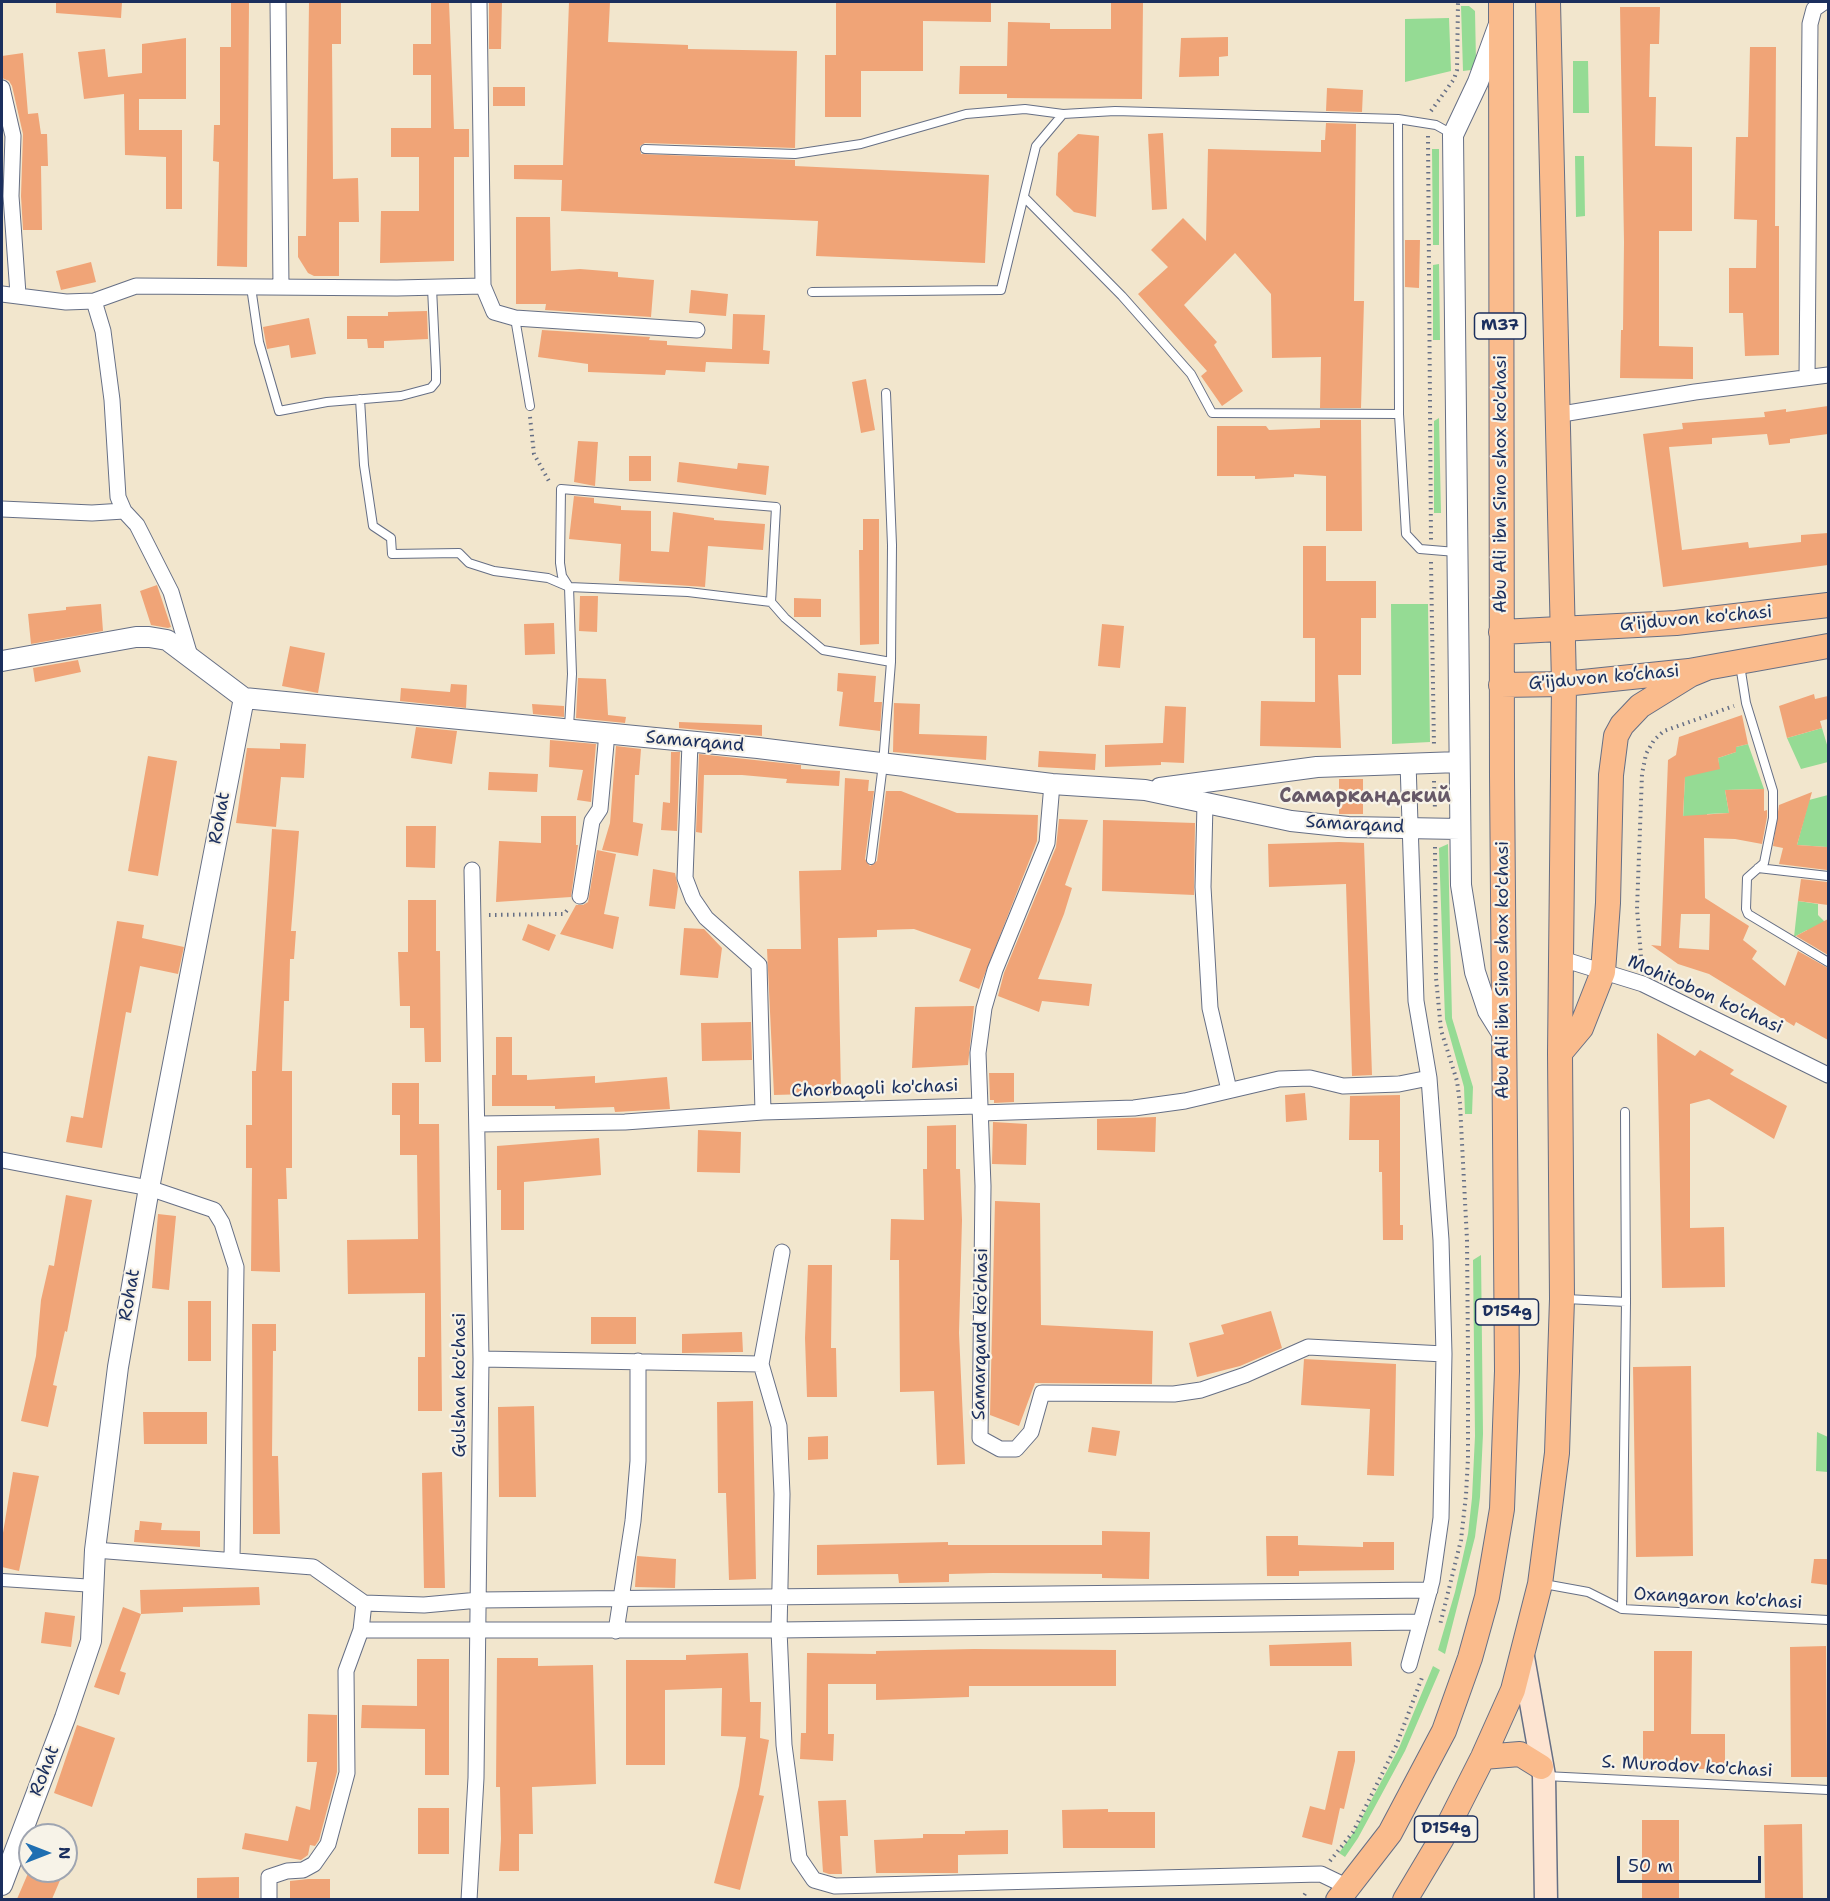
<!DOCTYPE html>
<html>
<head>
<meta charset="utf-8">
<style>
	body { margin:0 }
	#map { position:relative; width:1830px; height:1901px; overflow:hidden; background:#f2e6cd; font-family:"Shantell Sans",sans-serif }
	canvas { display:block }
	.frame { position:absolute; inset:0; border:3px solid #1b2f5e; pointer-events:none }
	.north { position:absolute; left:18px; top:1823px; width:60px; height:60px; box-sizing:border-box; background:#f7f3e8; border:2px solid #9fa5b1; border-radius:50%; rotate:90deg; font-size:16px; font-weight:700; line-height:24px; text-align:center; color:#1b2f5e }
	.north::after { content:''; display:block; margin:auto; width:21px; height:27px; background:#1f6fb2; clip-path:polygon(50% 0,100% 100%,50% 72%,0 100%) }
	.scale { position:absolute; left:1617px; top:1856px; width:144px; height:27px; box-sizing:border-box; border:3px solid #1b2f5e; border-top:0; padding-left:8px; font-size:18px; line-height:21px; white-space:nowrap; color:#1b2f5e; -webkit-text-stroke:4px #f7f3e8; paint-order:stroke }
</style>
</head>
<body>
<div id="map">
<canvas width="1830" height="1901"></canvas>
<div class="frame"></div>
<div class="north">N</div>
<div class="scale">50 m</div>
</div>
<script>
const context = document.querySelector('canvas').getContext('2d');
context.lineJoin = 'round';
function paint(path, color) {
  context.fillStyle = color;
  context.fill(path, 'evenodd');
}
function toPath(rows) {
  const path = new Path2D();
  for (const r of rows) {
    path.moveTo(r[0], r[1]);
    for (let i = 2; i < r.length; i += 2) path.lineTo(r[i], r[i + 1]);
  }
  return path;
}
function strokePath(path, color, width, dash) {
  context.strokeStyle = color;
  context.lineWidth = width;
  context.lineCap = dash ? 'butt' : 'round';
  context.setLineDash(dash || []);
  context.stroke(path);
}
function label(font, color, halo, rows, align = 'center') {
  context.font = font + ' "Shantell Sans",sans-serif';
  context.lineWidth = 4.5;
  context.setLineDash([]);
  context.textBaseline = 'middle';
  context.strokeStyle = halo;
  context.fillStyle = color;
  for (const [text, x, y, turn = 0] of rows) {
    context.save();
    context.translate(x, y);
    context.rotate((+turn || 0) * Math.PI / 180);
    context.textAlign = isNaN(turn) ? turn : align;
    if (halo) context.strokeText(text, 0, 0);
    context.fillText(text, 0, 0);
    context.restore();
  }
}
paint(toPath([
	[1461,6,1469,6,1475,11,1476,62,1471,70,1463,71],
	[1449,18,1451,71,1405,82,1405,19],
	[1573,61,1588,61,1589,113,1573,113],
	[1432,149,1439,149,1439,245,1433,245],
	[1575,156,1584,156,1585,216,1576,217],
	[1439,264,1440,340,1433,340,1433,265],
	[1439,418,1441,513,1434,513,1434,421],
	[1391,604,1428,604,1430,742,1392,744],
	[1822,728,1828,748,1828,762,1801,769,1787,738],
	[1748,744,1764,789,1725,790,1729,813,1707,814,1707,825,1683,820,1685,774,1719,766,1718,758,1736,752,1736,747],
	[1828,795,1827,847,1797,845,1809,800],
	[1448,844,1452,1018,1473,1087,1472,1114,1465,1114,1464,1087,1445,1019,1439,848],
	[1798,901,1818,904,1818,915,1824,921,1824,933,1807,930,1794,937],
	[1481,1255,1483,1434,1480,1497,1475,1537,1445,1654,1438,1650,1455,1592,1468,1534,1472,1498,1475,1436,1473,1260],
	[1817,1432,1828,1437,1828,1472,1816,1471],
	[1433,1666,1440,1670,1405,1751,1358,1838,1345,1857,1339,1853,1356,1829,1399,1748]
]), '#95db94');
paint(toPath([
	[56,2,122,2,121,18,56,13],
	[231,2,249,2,247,267,217,266,219,162,213,161,214,125,220,125,220,47,231,47],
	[309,2,341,2,341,44,332,44,333,179,358,178,359,222,339,222,339,276,314,276,308,273,298,257,298,236,306,236],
	[431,2,449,2,454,129,469,129,469,157,454,157,454,261,380,263,381,211,419,211,419,157,391,157,391,128,431,128,431,75,413,75,413,44,431,44],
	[489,2,502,2,501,49,489,49],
	[569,2,610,2,608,42,688,45,688,49,797,51,795,148,645,143,640,146,641,154,795,160,795,166,989,175,985,263,816,256,818,221,561,211,562,180,514,179,514,165,563,165],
	[836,2,991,2,991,22,923,21,923,71,861,71,861,117,825,117,825,55,836,55],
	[1111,2,1143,2,1142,99,1007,98,1007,94,959,94,960,66,1007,66,1008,22,1050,23,1050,29,1111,29],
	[1620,7,1660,7,1659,44,1650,44,1649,97,1656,97,1655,146,1692,147,1692,231,1659,231,1659,346,1693,347,1693,379,1620,378,1621,330,1623,330,1624,242],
	[1228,37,1228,56,1219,57,1219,76,1179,77,1181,38],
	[186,38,186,99,139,99,139,130,182,130,182,209,166,209,166,157,125,155,124,94,84,99,78,52,105,49,108,77,142,73,142,44],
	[1750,47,1776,47,1775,226,1779,226,1779,355,1745,356,1743,313,1729,313,1729,268,1756,268,1757,220,1734,219,1736,137,1748,137],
	[23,53,28,114,38,113,41,134,47,134,48,166,41,166,42,230,23,230,21,196,23,134,12,86,9,81,2,78,2,56],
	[493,87,525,87,525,106,493,106],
	[1327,88,1363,90,1362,112,1326,111],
	[1326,123,1356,124,1354,301,1364,301,1361,408,1320,408,1321,357,1272,358,1271,294,1235,253,1184,305,1217,342,1214,345,1243,391,1222,406,1201,376,1207,371,1138,294,1168,267,1151,250,1183,218,1206,241,1208,149,1321,152,1321,140,1325,140],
	[1163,133,1167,209,1152,210,1148,134],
	[1078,134,1099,136,1096,217,1074,212,1056,195,1058,153],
	[516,217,550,217,551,271,580,269,618,272,618,277,654,280,651,317,545,310,546,304,516,304],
	[1405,240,1420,240,1419,288,1405,287],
	[91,262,96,282,61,290,56,271],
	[691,290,728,294,726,316,689,313],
	[427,311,428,339,384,341,384,348,368,348,367,339,347,339,347,316,388,316,388,312],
	[733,314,765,315,763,350,770,351,769,364,706,362,705,372,666,370,665,375,588,372,588,364,538,357,542,330,650,337,649,340,667,341,667,345,732,349],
	[309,318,316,354,291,358,289,345,267,349,263,327],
	[866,379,875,430,861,433,852,382],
	[1828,406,1828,434,1790,439,1790,443,1769,445,1767,434,1712,438,1712,444,1669,447,1682,550,1748,542,1749,548,1801,542,1801,535,1828,533,1828,565,1663,587,1643,434,1683,429,1682,423,1765,417,1764,412,1786,409,1786,412],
	[1320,420,1361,420,1362,531,1326,531,1326,476,1294,474,1294,477,1255,479,1255,476,1217,476,1217,426,1266,426,1269,430,1320,428],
	[578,441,598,442,595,486,574,482],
	[629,456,651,456,651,481,629,481],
	[679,462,737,469,738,463,769,466,766,495,677,482],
	[574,496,594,498,594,503,621,506,621,510,651,511,651,551,669,552,673,512,714,518,714,520,765,524,763,550,708,546,705,587,619,581,621,544,569,539],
	[863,519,879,519,879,644,860,645,859,550,863,550],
	[1303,546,1326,546,1326,581,1376,581,1376,618,1361,618,1361,675,1338,675,1341,748,1260,746,1261,701,1315,702,1315,638,1303,638],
	[157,585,171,627,168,628,151,625,140,591],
	[580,596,598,596,597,632,579,631],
	[794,598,821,599,821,617,794,617],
	[101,604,103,631,31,644,28,614,66,610,66,607],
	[554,623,555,654,525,655,524,624],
	[1102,624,1124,626,1120,668,1098,666],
	[290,646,325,653,318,693,282,686],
	[78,660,81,672,35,682,33,668],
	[838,673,876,676,874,702,882,702,880,731,839,726,843,692,837,691],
	[578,678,606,679,608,715,626,717,625,723,576,718],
	[451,684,467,685,466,708,400,701,401,688,450,692],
	[1814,694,1815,699,1828,696,1828,719,1820,721,1822,728,1787,738,1779,706],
	[894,703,920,704,919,734,987,736,986,760,893,752],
	[532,704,564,706,564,717,533,714],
	[1165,706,1186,707,1184,763,1161,762,1161,765,1105,767,1105,745,1163,743],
	[1742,715,1748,744,1736,747,1736,752,1718,758,1720,769,1685,777,1683,816,1729,813,1725,790,1764,789,1764,811,1767,810,1767,817,1762,844,1735,839,1704,838,1705,898,1749,926,1743,940,1757,951,1752,959,1785,986,1798,951,1828,968,1828,1040,1796,1022,1794,1026,1709,974,1678,964,1651,945,1661,946,1668,760,1676,755,1679,737],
	[1681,914,1710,914,1709,950,1679,948],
	[679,722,762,725,762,736,679,728],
	[416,727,457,731,452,764,411,758],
	[550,740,596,744,591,802,577,800,583,770,549,767],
	[280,743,306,744,304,778,281,777,276,827,236,823,247,748,280,749],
	[616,746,641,749,639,775,635,775,633,822,643,824,638,856,602,850,610,823],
	[1039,751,1096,754,1095,770,1038,767],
	[671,752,680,752,677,831,661,830,663,802,670,803],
	[699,754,801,765,801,769,840,771,839,786,786,783,787,779,742,775,704,775,702,833,696,832],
	[148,756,177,761,158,876,128,871],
	[489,772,538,774,537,792,488,790],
	[845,778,869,780,868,791,874,791,865,859,870,866,877,861,886,791,901,791,957,813,1038,815,1037,841,979,989,959,981,971,949,914,929,877,930,877,937,838,938,841,1093,774,1095,767,949,801,949,799,871,841,870],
	[1339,779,1363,779,1363,814,1339,814],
	[1812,792,1797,845,1827,847,1827,870,1779,864,1783,848,1773,846,1779,805],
	[541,816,576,816,576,845,578,845,571,897,496,902,499,841,541,843],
	[1059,819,1088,820,1065,885,1072,888,1064,914,1038,979,1092,984,1089,1006,1042,1001,1039,1012,998,996,1004,973,1056,847],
	[1103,820,1195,823,1194,895,1102,891],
	[406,826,436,826,435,868,406,867],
	[272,829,299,831,291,931,296,931,294,959,290,959,289,1001,284,1001,282,1071,292,1071,292,1168,286,1168,287,1199,278,1199,280,1272,251,1271,252,1168,246,1168,246,1125,252,1125,252,1071,256,1071],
	[1339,842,1364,843,1372,1075,1352,1076,1346,884,1269,887,1268,844],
	[597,850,616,854,604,914,619,917,613,949,560,934,576,905,583,905,588,902],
	[653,869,675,873,678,887,675,909,649,906],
	[1801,879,1827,882,1828,905,1798,901],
	[408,900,436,900,436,951,440,951,441,1062,425,1062,424,1028,410,1028,410,1006,400,1006,398,952,408,952],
	[1828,919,1828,955,1796,936],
	[117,921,144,925,142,938,184,947,178,974,140,966,131,1013,126,1012,102,1148,66,1142,71,1116,83,1118],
	[528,924,556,935,549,951,522,940],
	[684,928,704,929,722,948,718,978,680,975],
	[974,1006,968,1065,912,1068,915,1007],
	[751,1022,752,1060,702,1061,701,1023],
	[1657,1033,1695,1056,1700,1050,1734,1070,1730,1074,1787,1106,1774,1139,1709,1099,1690,1104,1690,1228,1724,1227,1725,1287,1662,1288],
	[496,1037,512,1037,512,1075,527,1075,527,1080,595,1076,595,1083,667,1077,670,1109,615,1112,614,1107,555,1109,555,1106,492,1106,492,1075,496,1075],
	[989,1073,1014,1073,1014,1102,994,1103,994,1100,990,1100],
	[392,1083,419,1083,419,1124,439,1124,442,1411,418,1411,418,1357,425,1357,425,1293,348,1294,347,1240,418,1239,417,1155,400,1155,400,1115,392,1115],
	[1305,1093,1307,1120,1286,1122,1285,1095],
	[1400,1095,1400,1225,1403,1225,1403,1240,1383,1240,1382,1172,1379,1172,1379,1140,1349,1140,1350,1096],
	[1156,1117,1155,1152,1097,1150,1097,1119],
	[993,1122,1027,1124,1026,1165,992,1164],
	[956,1125,956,1169,960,1169,962,1220,959,1333,965,1464,937,1465,934,1391,900,1392,899,1260,890,1260,891,1219,924,1220,923,1169,927,1169,927,1126],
	[698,1130,741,1132,740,1173,697,1172],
	[599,1138,601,1175,524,1182,524,1230,501,1230,501,1190,497,1190,497,1146],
	[66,1195,92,1200,67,1332,65,1331,53,1385,57,1386,48,1427,21,1421,36,1356,41,1300,49,1265,54,1266],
	[995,1201,1040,1203,1041,1325,1153,1331,1152,1384,1035,1383,1019,1426,990,1415],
	[158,1214,176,1216,169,1290,152,1288],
	[808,1265,832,1265,831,1348,836,1348,837,1397,807,1397,805,1338],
	[188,1301,211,1301,211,1361,188,1361],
	[1271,1311,1282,1348,1240,1366,1197,1377,1189,1343,1224,1334,1221,1325],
	[591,1317,636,1317,636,1344,591,1344],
	[252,1324,276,1324,276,1351,273,1351,272,1456,278,1456,280,1534,253,1534],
	[742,1332,743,1352,682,1353,682,1334],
	[1304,1359,1396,1364,1394,1476,1367,1475,1370,1409,1301,1405],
	[1691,1366,1693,1556,1636,1557,1633,1367],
	[753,1401,756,1579,729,1580,726,1493,718,1493,717,1402],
	[534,1406,536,1497,499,1497,498,1407],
	[143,1412,207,1412,207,1444,144,1444],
	[1092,1427,1120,1431,1116,1456,1088,1452],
	[828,1436,828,1459,808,1460,808,1437],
	[13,1472,39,1476,19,1571,2,1567,2,1539],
	[442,1472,445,1588,424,1588,422,1473],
	[140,1521,162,1523,161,1530,200,1531,200,1547,134,1542,135,1530,139,1530],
	[1102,1531,1150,1532,1149,1579,1102,1578,1102,1574,993,1573,949,1574,949,1582,899,1583,898,1574,817,1575,817,1545,948,1542,948,1545,1102,1545],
	[1266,1536,1298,1536,1298,1545,1363,1547,1363,1542,1394,1542,1394,1570,1299,1571,1299,1576,1267,1576],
	[637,1556,676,1559,675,1588,635,1587],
	[1814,1559,1828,1559,1828,1585,1811,1583],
	[259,1587,260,1605,183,1607,183,1612,141,1614,140,1590],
	[123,1607,141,1614,120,1671,126,1673,119,1695,94,1687],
	[45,1612,75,1616,71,1647,41,1643],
	[1351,1642,1352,1666,1270,1666,1269,1645],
	[1826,1646,1827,1777,1791,1777,1790,1647],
	[974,1649,1116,1650,1116,1686,969,1686,969,1697,876,1700,876,1684,828,1684,828,1734,834,1734,833,1761,800,1759,801,1733,806,1733,807,1653,876,1654,876,1651],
	[1654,1651,1692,1651,1691,1734,1725,1734,1725,1769,1643,1769,1643,1731,1654,1731],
	[748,1653,750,1702,761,1702,760,1738,769,1740,759,1795,764,1796,740,1890,714,1883,739,1786,746,1737,721,1736,722,1688,665,1690,665,1765,626,1765,626,1660,686,1660,686,1655],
	[497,1658,538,1658,538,1666,593,1665,596,1784,532,1787,533,1834,519,1834,519,1871,499,1871,501,1839,500,1787,496,1787],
	[417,1659,449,1659,449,1775,425,1775,425,1729,361,1728,362,1705,417,1706],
	[308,1714,337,1715,337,1772,319,1840,315,1846,310,1845,308,1855,301,1860,242,1849,245,1833,288,1841,296,1806,310,1810,317,1762,307,1762],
	[77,1725,115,1738,92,1807,54,1793],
	[1338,1751,1355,1751,1355,1761,1344,1809,1340,1808,1332,1845,1302,1837,1310,1806,1325,1810],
	[846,1800,848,1836,840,1836,842,1874,829,1874,823,1872,818,1801],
	[418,1808,449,1808,449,1854,418,1854],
	[1108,1809,1108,1812,1155,1812,1155,1848,1063,1848,1062,1810],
	[1642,1820,1679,1820,1679,1899,1642,1899],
	[1802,1824,1803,1899,1765,1899,1764,1825],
	[1008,1830,1008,1854,958,1855,958,1873,876,1873,874,1840,923,1838,923,1834,965,1834,965,1831],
	[29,1871,64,1871,52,1899,17,1899],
	[239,1877,239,1899,197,1899,197,1878],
	[308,1879,330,1879,330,1899,290,1899,290,1881]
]), '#f0a477');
const service = toPath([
	[1398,119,1399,414,1406,534,1420,549,1456,552],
	[645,149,795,154,861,144,966,114,1025,109,1063,114],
	[1024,197,1122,296,1191,374,1212,413,1399,414],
	[251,287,259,342,279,411,327,402,401,396,431,388,436,382,436,371,432,288],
	[812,292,1001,290,1036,146,1063,114,1115,111,1398,119,1436,125,1452,134],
	[515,318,530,406],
	[360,399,364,465,373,526,391,538,392,554,459,553,469,563,494,571,548,578,569,587,688,592,771,602,785,618,823,650,891,662],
	[1740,665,1746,703,1773,791,1773,818,1764,863,1747,878,1746,909,1748,914,1828,962],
	[569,727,572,674,569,587,562,576,560,563,561,489,776,507,771,602],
	[871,860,883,764,891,662,892,545,886,393],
	[1758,868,1828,876],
	[1625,1112,1626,1302],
	[1566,1299,1626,1302,1622,1609],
	[1544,1584,1588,1592,1622,1609,1828,1620],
	[1545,1776,1828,1790]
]);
const pedestrian = toPath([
	[2,1580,95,1586]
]);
const minor = toPath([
	[278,2,281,287],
	[479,2,483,286,494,312,515,318,697,330],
	[2,88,13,136,11,196,18,294],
	[2,294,66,302,94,301,136,286,397,288,483,286],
	[94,301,103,331,112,400,118,497,124,511,137,525,171,592,190,656],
	[1807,377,1810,24,1814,9,1824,2],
	[1556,415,1695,392,1828,375],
	[2,509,92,513,124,511],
	[690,743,685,878,693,899,706,918,759,965,763,1112],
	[1052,784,1047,843,995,970,984,1008,978,1053,983,1186,980,1438,1000,1449,1016,1449,1031,1432,1042,1393,1174,1394,1201,1390,1245,1375,1308,1347,1444,1354,1441,1240,1429,1078],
	[1205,804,1203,887,1210,1008,1229,1090],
	[580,896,592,821,600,809,607,733],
	[1562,959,1643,984,1828,1075],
	[980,1113,1134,1108,1185,1101,1279,1079,1310,1078,1343,1086,1399,1084,1429,1078,1416,1001,1408,763],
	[478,1124,625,1122,763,1112,978,1106],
	[2,1160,149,1188,214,1210,222,1223,236,1267,232,1559],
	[782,1252,761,1364,779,1426,782,1494,779,1630,784,1745,799,1858,814,1880,835,1886,1321,1874,1348,1887],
	[481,1359,761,1364],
	[95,1550,313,1567,364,1603,424,1605,479,1600,1430,1590],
	[361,1630,779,1630,1421,1622],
	[616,1631,633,1521,638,1461,638,1361],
	[1409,1665,1432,1581,1441,1518,1444,1354],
	[269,1900,269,1877,287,1871,303,1870,314,1864,328,1844,347,1773,346,1671,361,1630,364,1603],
	[469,1900,476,1778,481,1359,472,870]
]);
const tertiary = toPath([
	[1498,27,1478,82,1453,135,1461,885,1475,972,1488,1011,1503,1035],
	[2,661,136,637,149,637,167,640,244,698],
	[244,698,758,748,1052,784,1145,790,1291,821,1348,827,1460,829],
	[1160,788,1317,767,1459,762],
	[2,1885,65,1718,91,1641,95,1550,118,1367,149,1188,244,698]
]);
const secondary = toPath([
	[1523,1657,1544,1776,1546,1900]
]);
const primary = toPath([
	[1501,632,1676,623,1828,605],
	[1501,685,1564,684,1689,671,1828,646],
	[1560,1053,1581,1028,1603,972,1608,903,1611,775,1616,736,1622,725,1640,706,1690,675,1707,668],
	[1483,1757,1520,1754,1541,1767],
	[1338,1900,1390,1833,1444,1731,1470,1658,1487,1597,1502,1509,1507,1371,1502,776,1501,2],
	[1405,1900,1442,1838,1483,1757,1513,1690,1540,1584,1557,1453,1562,1299,1560,1053,1564,684,1548,2]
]);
strokePath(service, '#666f85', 10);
strokePath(pedestrian, '#666f85', 14);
strokePath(minor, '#666f85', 17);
strokePath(tertiary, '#666f85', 22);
strokePath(secondary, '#666f85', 25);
strokePath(primary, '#666f85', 26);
strokePath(toPath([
	[1431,111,1454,79,1457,70,1458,2],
	[1428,136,1431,540],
	[530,417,534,454,550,483],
	[1431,562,1434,747],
	[1434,781,1435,810],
	[1435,847,1436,978,1441,1030,1457,1081,1460,1104,1467,1240,1468,1354,1468,1458,1466,1495,1461,1540,1440,1625],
	[489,915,564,914,569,908],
	[1642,968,1637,909,1642,774,1646,754,1654,740,1664,731,1734,706],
	[1330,1861,1353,1832,1396,1746,1423,1675],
	[1301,1900,1307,1891]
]), '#666f85', 4, [1.5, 4.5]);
strokePath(service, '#fff', 8);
strokePath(pedestrian, '#fff', 12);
strokePath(minor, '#fff', 15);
strokePath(tertiary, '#fff', 20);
strokePath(secondary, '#fde4d1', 22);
strokePath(primary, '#fabb8c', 24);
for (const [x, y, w] of [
	[1500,326,51],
	[1507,1312,63],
	[1446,1829,63]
]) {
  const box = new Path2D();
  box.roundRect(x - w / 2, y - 13, w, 26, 4.5);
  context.fillStyle = '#f7f3e8';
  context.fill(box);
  strokePath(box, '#1b2f5e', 1.5);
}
label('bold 16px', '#1b2f5e', null, [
	["M37",1500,326],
	["D154g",1507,1312],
	["D154g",1446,1829]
]);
label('18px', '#1b2f5e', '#f7f3e8', [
	["Abu Ali ibn Sino shox ko'chasi",1501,484,-90],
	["G'ijduvon ko'chasi",1696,619,-5],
	["G'ijduvon ko‘chasi",1604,678,-5],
	["Samarqand",695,742,5],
	["Rohat",220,818,-80],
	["Samarqand",1355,825,3],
	["Abu Ali ibn Sino shox ko'chasi",1503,970,-90],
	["Mohitobon ko'chasi",1705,995,24],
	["Chorbaqoli ko'chasi",875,1089,-2],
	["Rohat",130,1295,-80],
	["Samarqand ko'chasi",981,1334,-89],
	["Gulshan ko'chasi",460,1385,-90],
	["Oxangaron ko'chasi",1718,1599,3],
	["S. Murodov ko'chasi",1687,1767,3],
	["Rohat",45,1771,-69]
]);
label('bold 20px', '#665867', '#f7f3e8', [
	["Самаркандский",1365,797]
]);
</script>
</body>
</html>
